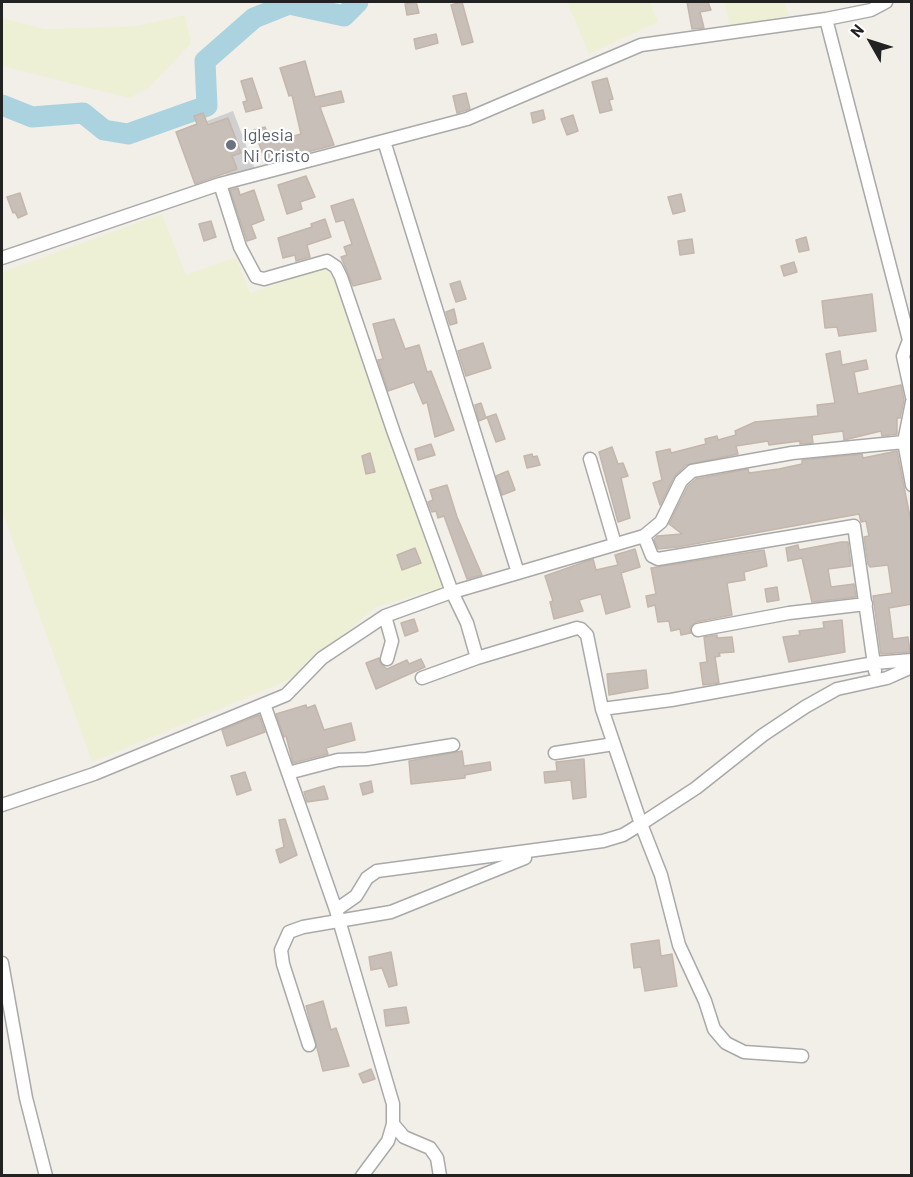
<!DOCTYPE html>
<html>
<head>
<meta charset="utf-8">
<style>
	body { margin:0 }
	#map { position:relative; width:913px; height:1177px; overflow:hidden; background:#f2efe9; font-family:Barlow,sans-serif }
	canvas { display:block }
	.frame { position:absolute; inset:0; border:3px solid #222; pointer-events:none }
	.north { position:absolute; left:841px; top:12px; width:60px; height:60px; -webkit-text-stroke:4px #fff; paint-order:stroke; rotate:309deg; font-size:16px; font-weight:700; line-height:24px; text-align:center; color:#222 }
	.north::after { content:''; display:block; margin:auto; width:21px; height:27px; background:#222; clip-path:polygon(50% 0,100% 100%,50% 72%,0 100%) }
</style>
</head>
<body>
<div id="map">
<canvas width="913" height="1177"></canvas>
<div class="frame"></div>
<div class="north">N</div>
</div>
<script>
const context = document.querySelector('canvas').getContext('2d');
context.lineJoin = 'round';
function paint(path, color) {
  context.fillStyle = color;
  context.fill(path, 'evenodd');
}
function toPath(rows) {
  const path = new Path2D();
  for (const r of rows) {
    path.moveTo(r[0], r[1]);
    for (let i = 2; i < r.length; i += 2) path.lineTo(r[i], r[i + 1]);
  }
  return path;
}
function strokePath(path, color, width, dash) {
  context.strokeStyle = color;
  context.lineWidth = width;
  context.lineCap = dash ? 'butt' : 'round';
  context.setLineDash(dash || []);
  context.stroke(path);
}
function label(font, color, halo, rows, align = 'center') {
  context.font = font + ' Barlow,sans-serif';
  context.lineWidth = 4.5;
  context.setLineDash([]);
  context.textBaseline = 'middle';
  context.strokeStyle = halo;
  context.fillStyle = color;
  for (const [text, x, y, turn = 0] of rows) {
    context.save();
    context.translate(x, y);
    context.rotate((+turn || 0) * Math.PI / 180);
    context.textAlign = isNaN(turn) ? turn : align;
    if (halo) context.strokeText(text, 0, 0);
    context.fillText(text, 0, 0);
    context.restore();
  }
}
paint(toPath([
	[233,111,255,169,228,179,207,121]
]), '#d0d0d0');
paint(toPath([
	[567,2,650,2,658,22,589,54],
	[724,2,784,2,789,15,730,28],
	[185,15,191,43,149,88,129,98,2,66,2,18,45,29,137,26],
	[162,214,186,275,236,257,250,293,329,266,332,270,444,587,376,607,289,680,92,762,2,511,2,272]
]), '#eef0d5');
strokePath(toPath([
	[2,105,32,117,83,113,104,130,128,134,207,106,205,61,254,18,289,4,344,16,358,2]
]), '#aad3df', 21);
const building = toPath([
	[416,2,419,13,407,15,405,4,416,2],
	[462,2,473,42,462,45,451,5,462,2],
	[687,2,708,2,711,10,700,12,704,28,692,29,687,2],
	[436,34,438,43,416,49,414,39,436,34],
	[305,61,315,97,341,91,344,102,320,107,334,145,266,163,254,130,265,127,271,142,301,134,292,95,289,96,280,68,305,61],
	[252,78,262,108,246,112,243,102,247,101,241,81,252,78],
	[607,78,613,99,609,100,612,110,600,113,592,82,607,78],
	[466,93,470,109,457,113,453,96,466,93],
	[543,110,545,119,533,123,531,113,543,110],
	[203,113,208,125,228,118,241,153,232,156,237,169,195,184,176,132,197,124,194,116,203,113],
	[573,115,578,131,567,135,561,119,573,115],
	[306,176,315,197,300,202,302,209,287,214,278,185,306,176],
	[238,188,240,195,254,190,264,220,251,225,256,238,247,241,230,190,238,188],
	[20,193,27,214,18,218,15,212,13,213,7,197,20,193],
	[681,194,685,211,673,214,668,197,681,194],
	[353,199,381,279,353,286,341,257,347,255,344,247,352,244,344,220,336,222,331,206,353,199],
	[325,219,331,237,307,245,310,257,296,261,295,255,283,258,278,238,312,227,311,224,325,219],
	[211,221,216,237,204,241,199,224,211,221],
	[806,237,809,250,799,252,796,240,806,237],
	[692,239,694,253,680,255,678,241,692,239],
	[794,262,797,272,784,276,781,266,794,262],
	[460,281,466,299,456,302,450,284,460,281],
	[872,294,876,331,839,336,837,327,825,328,822,301,872,294],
	[454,309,457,323,450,325,446,312,454,309],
	[394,319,405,349,419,345,427,372,431,371,454,430,435,437,427,402,423,404,414,382,388,391,378,360,383,359,373,324,394,319],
	[483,343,491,368,466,376,458,351,483,343],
	[840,351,842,365,866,360,868,369,854,372,858,394,901,385,904,400,900,418,897,418,897,434,882,436,881,431,844,440,843,431,812,435,813,443,800,444,800,441,769,445,768,441,736,446,738,454,686,465,674,477,660,505,653,483,662,480,656,452,670,449,671,453,706,444,705,439,717,436,718,440,736,435,735,431,755,422,818,416,817,405,835,403,826,354,840,351],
	[481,403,486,418,479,421,475,405,481,403],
	[496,414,505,439,496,442,487,417,496,414],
	[431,444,435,455,418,460,415,449,431,444],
	[612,447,618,464,623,463,628,476,621,478,630,518,618,522,599,452,612,447],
	[897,451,911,522,912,604,889,608,893,639,908,637,910,652,881,654,873,596,892,593,888,565,870,567,868,564,864,537,869,536,866,521,861,522,859,514,678,547,658,549,654,540,657,536,682,534,669,524,688,486,696,479,748,469,749,473,779,469,802,464,802,460,862,454,863,458,897,451],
	[370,453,375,472,366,474,362,456,370,453],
	[532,454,533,457,537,456,540,465,527,468,524,456,532,454],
	[508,471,515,490,502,495,496,476,508,471],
	[447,485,457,517,482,575,467,579,444,516,438,518,436,511,432,512,428,502,433,500,430,490,447,485],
	[841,542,848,542,851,566,828,569,831,587,854,584,856,597,812,602,802,558,788,561,786,548,798,545,799,550,841,542],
	[415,548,421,563,402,570,397,555,415,548],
	[635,549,640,567,621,573,630,607,606,614,601,594,579,600,583,611,554,619,550,602,553,601,545,576,593,559,596,570,618,565,615,555,635,549],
	[764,550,767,566,744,572,745,580,727,583,732,615,696,622,690,627,691,633,681,635,680,629,671,631,669,621,658,622,655,605,648,607,646,596,656,594,651,568,764,550],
	[777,587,779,600,767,602,765,589,777,587],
	[414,619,418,631,405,636,401,623,414,619],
	[842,620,845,652,789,662,783,637,800,635,799,631,824,628,823,622,842,620],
	[717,635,717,638,732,637,734,652,719,653,720,656,715,657,719,683,703,685,700,663,707,662,704,637,717,635],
	[379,658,381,664,387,669,407,660,409,664,421,659,425,667,376,689,366,663,379,658],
	[646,670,648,688,609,695,607,674,646,670],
	[306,705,307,708,315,705,324,730,351,723,355,740,326,748,328,754,293,763,286,736,284,737,276,714,306,705],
	[259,715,265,732,227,746,222,730,259,715],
	[462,751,464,766,490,762,491,770,465,775,465,778,411,784,409,761,462,751],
	[584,759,586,797,573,799,571,780,545,783,544,772,557,771,556,762,584,759],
	[245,772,251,790,237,795,231,776,245,772],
	[371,781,373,792,363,795,360,784,371,781],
	[324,786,328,799,307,802,304,792,324,786],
	[285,819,297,855,280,863,276,850,284,847,279,820,285,819],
	[659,940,661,956,672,954,677,986,645,991,641,967,634,968,631,944,659,940],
	[391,952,397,985,389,987,382,968,371,970,369,957,391,952],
	[323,1001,331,1030,336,1028,349,1066,323,1071,306,1006,323,1001],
	[406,1007,409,1023,386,1026,384,1010,406,1007],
	[371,1069,375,1079,363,1083,359,1074,371,1069]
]);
paint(building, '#c7bfb8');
strokePath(building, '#c4b6ab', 1.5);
const minor = toPath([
	[826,19,909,340,903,356,912,397],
	[384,141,518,573],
	[220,184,240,247,256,277,264,279,327,261,336,267,341,277,394,433,452,592,467,623,477,658,577,628,581,629,587,635,602,709,671,700,874,663,912,660],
	[2,258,220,184,467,119,641,45,826,19,871,10,886,2],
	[912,402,904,442,912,485],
	[590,459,615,544],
	[644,536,652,556,658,559,854,526,875,671],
	[385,616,392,641,387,659],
	[698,630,789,613,866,604],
	[422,678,477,658],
	[264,704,336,910,393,1104,393,1124,388,1141,362,1176],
	[555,753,614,744],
	[288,773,338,760,367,759,453,745],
	[2,805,94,774,286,695,322,658,385,616,446,594,644,536,661,522,681,481,692,471,792,453,904,442],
	[336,910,356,896,367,878,377,871,603,841,623,835,641,824,602,709],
	[2,963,26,1098,46,1176],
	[309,1045,283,964,281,950,289,932,303,927,391,912,525,858],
	[802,1056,744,1052,726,1043,714,1029,705,1001,679,945,661,875,641,824,696,788,763,735,805,707,837,689,887,678,912,667],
	[393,1124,404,1137,430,1148,437,1158,440,1176]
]);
strokePath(minor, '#a9a9a9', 15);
strokePath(minor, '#fff', 12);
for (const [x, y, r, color] of [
	[231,145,6,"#6b7280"]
]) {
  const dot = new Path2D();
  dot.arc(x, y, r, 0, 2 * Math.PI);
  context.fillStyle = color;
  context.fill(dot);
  strokePath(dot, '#fff', 2);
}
label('18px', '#5b616d', '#fff', [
	["Iglesia",243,135],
	["Ni Cristo",243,156]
], 'left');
</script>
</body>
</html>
